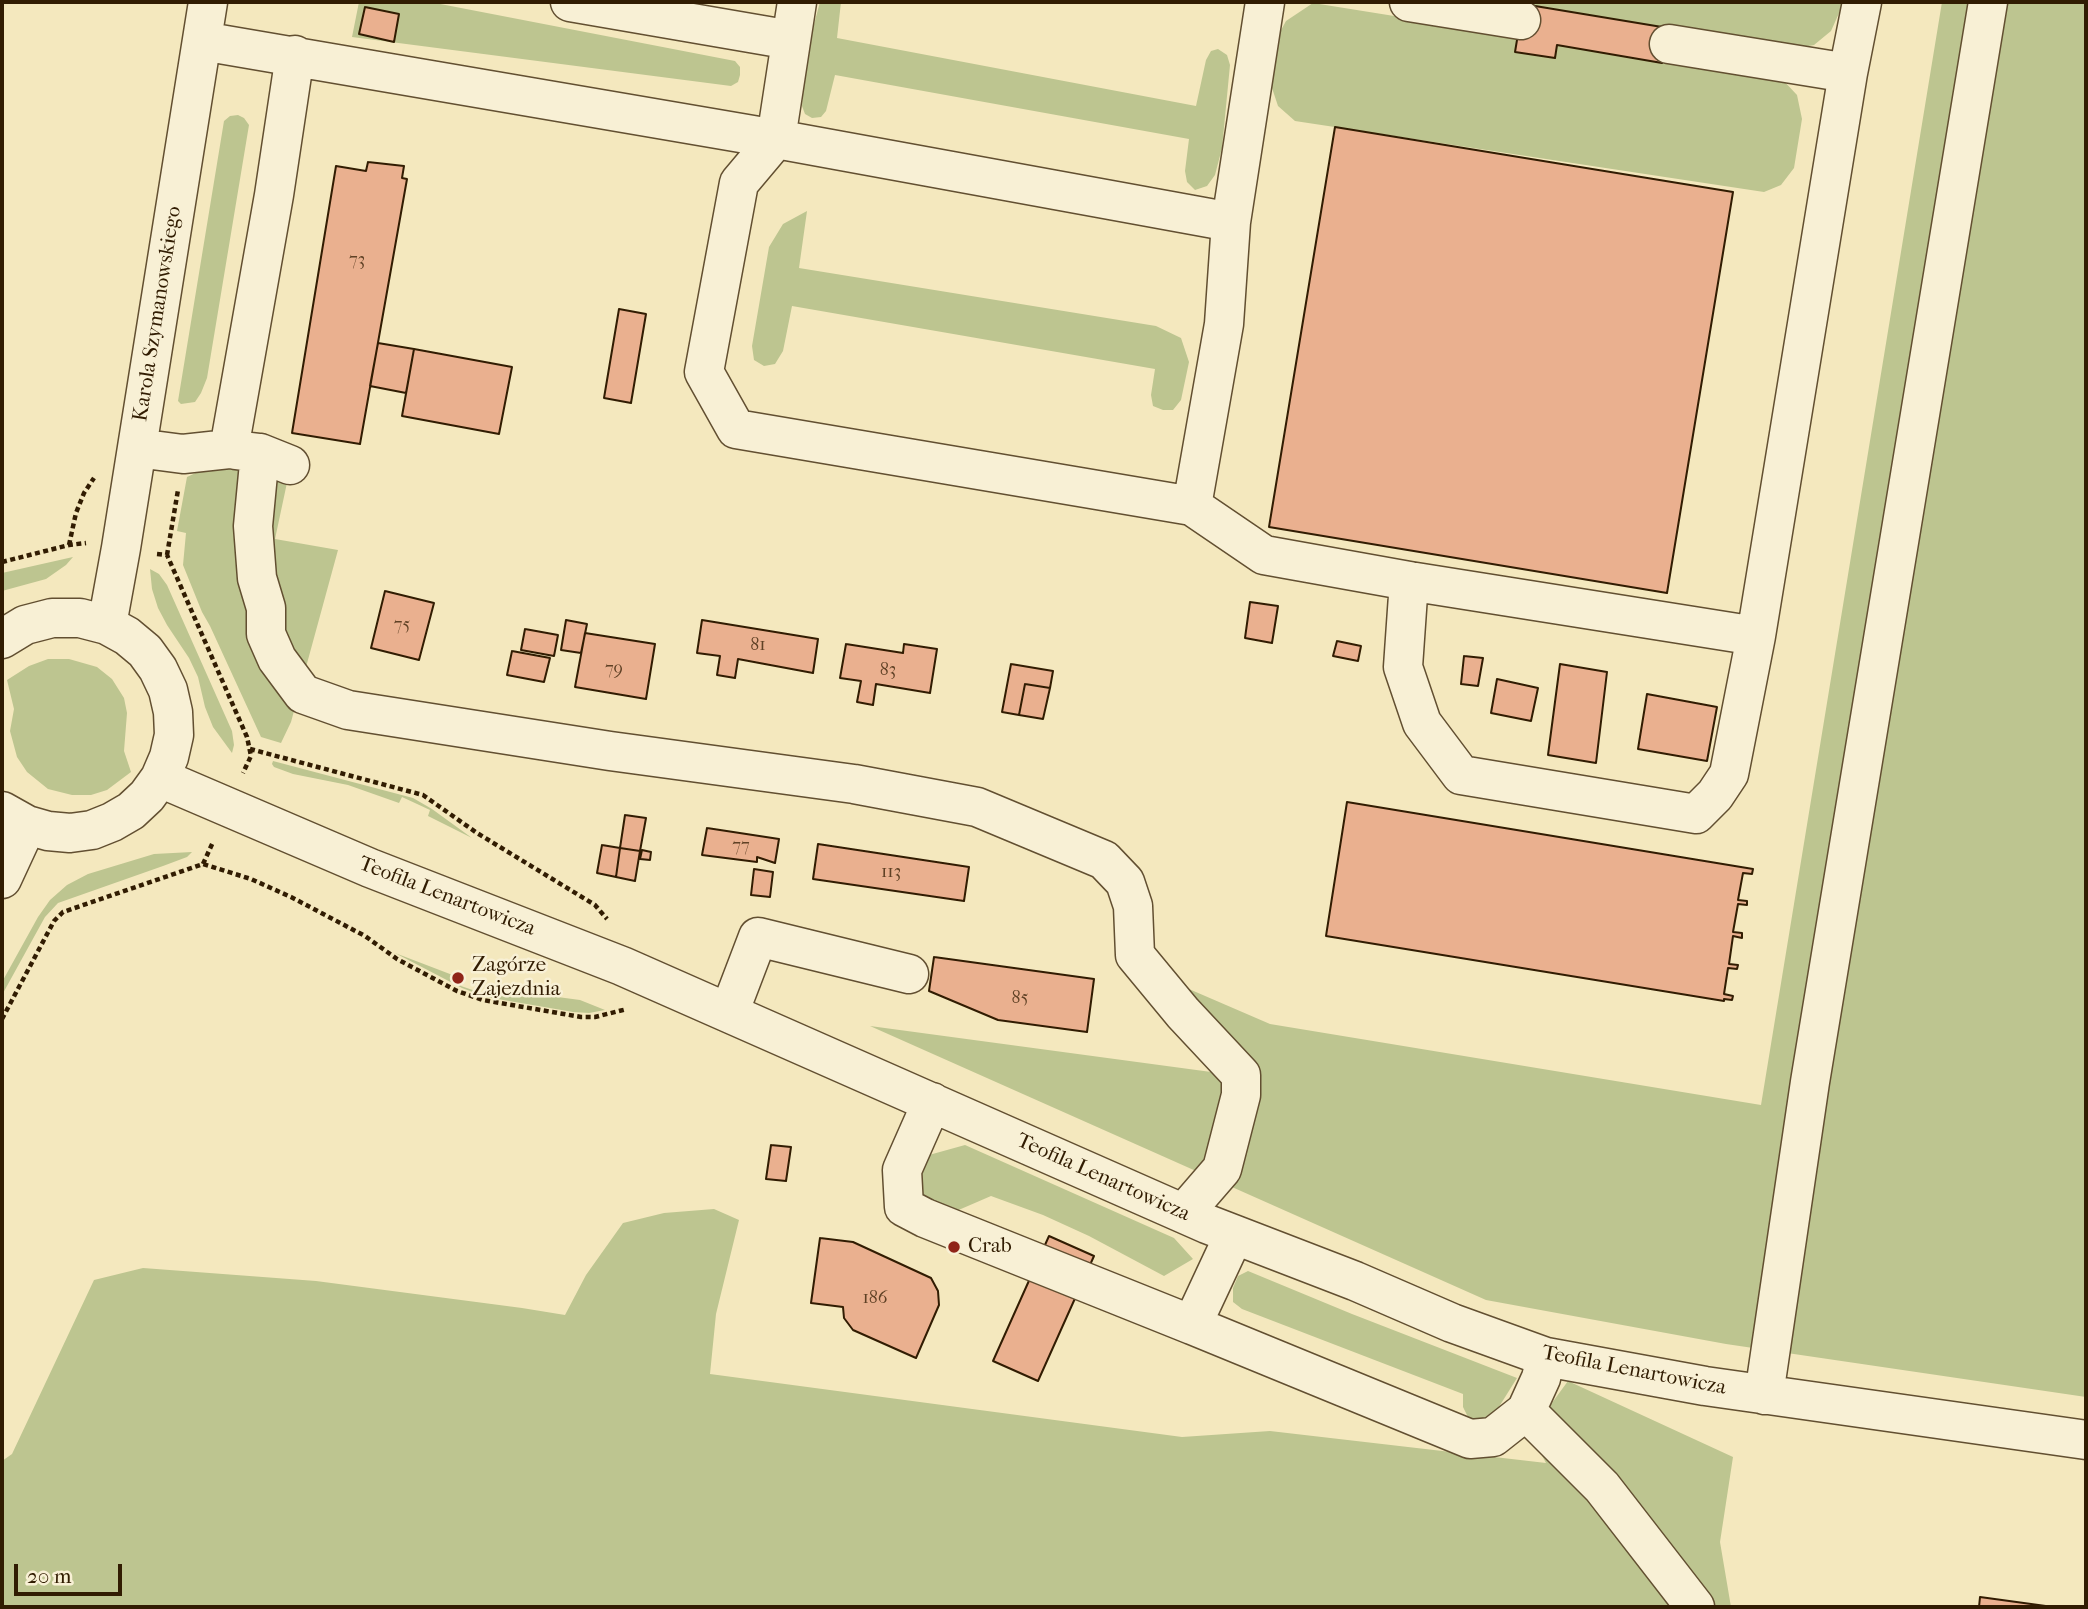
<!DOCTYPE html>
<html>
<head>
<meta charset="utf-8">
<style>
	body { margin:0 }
	#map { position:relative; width:2088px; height:1609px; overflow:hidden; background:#f4e8be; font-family:"IM FELL French Canon",serif }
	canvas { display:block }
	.frame { position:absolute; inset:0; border:4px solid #311c02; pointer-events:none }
	.scale { position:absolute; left:14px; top:1564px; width:108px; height:32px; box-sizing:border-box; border:4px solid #311c02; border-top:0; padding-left:9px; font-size:21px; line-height:24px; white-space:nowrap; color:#311c02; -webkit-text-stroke:5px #f8f0d5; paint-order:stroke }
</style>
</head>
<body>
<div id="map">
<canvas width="2088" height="1609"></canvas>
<div class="frame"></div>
<div class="scale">20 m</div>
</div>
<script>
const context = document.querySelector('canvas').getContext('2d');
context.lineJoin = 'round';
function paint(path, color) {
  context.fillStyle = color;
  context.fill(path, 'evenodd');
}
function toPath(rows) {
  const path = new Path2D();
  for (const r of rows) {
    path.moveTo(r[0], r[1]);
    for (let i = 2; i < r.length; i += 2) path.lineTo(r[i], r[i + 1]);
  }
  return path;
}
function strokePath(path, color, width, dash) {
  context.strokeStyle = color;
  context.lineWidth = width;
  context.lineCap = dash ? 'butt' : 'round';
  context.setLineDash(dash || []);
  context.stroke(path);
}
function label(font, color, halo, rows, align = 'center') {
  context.font = font + ' "IM FELL French Canon",serif';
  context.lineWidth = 5;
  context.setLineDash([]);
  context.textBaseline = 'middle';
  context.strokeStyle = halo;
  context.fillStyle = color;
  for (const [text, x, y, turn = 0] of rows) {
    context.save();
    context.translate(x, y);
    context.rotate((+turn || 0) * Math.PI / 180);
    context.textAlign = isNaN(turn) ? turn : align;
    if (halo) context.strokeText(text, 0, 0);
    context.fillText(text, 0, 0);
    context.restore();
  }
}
paint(toPath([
	[359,2,430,2,735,61,740,67,740,75,738,82,731,86,352,37],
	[820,2,841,2,837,38,1196,106,1206,60,1211,51,1218,49,1227,55,1230,65,1222,148,1215,175,1207,186,1195,190,1187,182,1185,171,1189,139,835,75,826,111,821,117,812,118,805,114,802,106,806,54],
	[1500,2,1844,2,1831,31,1814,45,1794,49],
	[1942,2,2086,2,2086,1397,1726,1344,1486,1300,870,1026,1226,1074,1131,964,1270,1024,1761,1105],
	[1313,3,1781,78,1797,95,1802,119,1794,168,1781,185,1764,192,1295,121,1278,106,1270,82,1273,45,1286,21],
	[238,115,244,118,249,125,207,378,201,393,195,402,181,404,178,401,224,121,230,116],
	[807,211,799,268,1156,326,1181,338,1189,362,1181,400,1173,410,1163,410,1153,406,1151,395,1155,369,792,306,783,351,775,364,764,366,754,360,752,346,769,247,783,224],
	[224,468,288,478,275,539,338,550,291,722,281,743,261,737,210,626,202,612,183,565,186,533,177,531,187,477,204,469],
	[73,557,66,565,46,579,2,591,2,573],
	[150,569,159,574,167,585,232,731,234,745,232,753,213,727,205,707,198,677,189,658,167,625,158,608,152,589],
	[48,659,69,659,97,667,112,679,124,698,127,713,124,751,131,772,107,790,91,795,72,795,48,789,27,772,17,757,10,731,14,709,7,680,29,666],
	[273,761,413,798,432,809,472,838,428,816,430,810,402,797,399,803,348,785,293,774,274,767,272,764],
	[192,852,187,857,163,866,58,903,45,917,2,995,2,982,38,917,50,900,67,885,88,874,154,854],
	[395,953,463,979,461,986,487,995,490,988,580,1000,605,1010,589,1013,573,1012,486,997,462,988],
	[965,1145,1174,1238,1193,1259,1164,1276,1089,1236,1043,1215,991,1196,954,1212,927,1204,915,1183,929,1155],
	[714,1209,739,1220,716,1314,710,1374,1182,1437,1270,1431,1546,1463,1530,1433,1568,1381,1733,1457,1720,1542,1731,1607,2,1607,2,1461,12,1454,94,1280,143,1268,316,1281,522,1308,565,1315,586,1275,623,1223,664,1213],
	[1248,1271,1352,1314,1517,1378,1497,1410,1479,1425,1468,1417,1463,1407,1463,1394,1242,1309,1233,1302,1233,1288,1238,1276]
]), '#bdc590');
const building = toPath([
	[1523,4,1668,28,1662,63,1557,45,1555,58,1515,52,1523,4],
	[365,7,399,14,394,42,359,34,365,7],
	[1335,127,1733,192,1667,593,1269,527,1335,127],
	[368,162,404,166,402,178,407,179,360,444,292,433,336,166,366,171,368,162],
	[619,309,646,314,631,403,604,398,619,309],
	[378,343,414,349,406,393,370,386,378,343],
	[414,349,512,367,499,434,402,416,414,349],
	[385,591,434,603,419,660,371,648,385,591],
	[1250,602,1278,606,1272,643,1245,638,1250,602],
	[566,620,587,624,581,653,561,650,566,620],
	[702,620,818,639,813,673,738,659,735,678,717,675,720,656,697,653,702,620],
	[525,629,558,635,554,656,521,650,525,629],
	[585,633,655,644,646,699,575,687,585,633],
	[1337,641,1361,646,1358,661,1333,656,1337,641],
	[846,644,903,653,904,644,937,649,930,693,876,684,873,705,857,702,861,681,840,678,846,644],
	[512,651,550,658,544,682,507,675,512,651],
	[1464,656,1483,658,1478,686,1461,684,1464,656],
	[1011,664,1053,671,1050,688,1025,684,1019,715,1002,712,1011,664],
	[1560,664,1607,672,1596,763,1548,755,1560,664],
	[1497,679,1538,688,1531,721,1491,713,1497,679],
	[1025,684,1050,688,1043,719,1019,715,1025,684],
	[1647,694,1717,707,1707,761,1638,749,1647,694],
	[1347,802,1753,869,1752,874,1743,873,1738,900,1747,901,1747,905,1738,904,1733,932,1742,933,1742,938,1733,936,1729,964,1738,965,1737,969,1728,968,1724,994,1733,996,1732,1000,1724,999,1724,1001,1326,936,1347,802],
	[625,815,646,818,640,851,620,848,625,815],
	[707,828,779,839,775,863,757,857,757,862,702,855,707,828],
	[818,844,969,867,964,901,813,879,818,844],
	[602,845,620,848,616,877,597,873,602,845],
	[620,848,640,851,635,881,616,877,620,848],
	[642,850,651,852,650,860,640,859,642,850],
	[754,869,773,872,770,897,751,895,754,869],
	[934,957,1094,979,1087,1032,998,1020,929,991,934,957],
	[771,1145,791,1147,786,1181,766,1179,771,1145],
	[1049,1236,1094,1256,1038,1381,993,1361,1049,1236],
	[820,1238,853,1242,931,1278,938,1291,939,1305,916,1358,853,1330,844,1318,843,1307,811,1303,820,1238],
	[1980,1597,2053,1607,1979,1607,1980,1597]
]);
paint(building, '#eab08f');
strokePath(building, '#311c02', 2);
const minor = toPath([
	[570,2,791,40],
	[797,2,776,139,739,183,704,372,736,429,1192,506,1264,555,1409,581,1756,636],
	[1409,2,1521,20],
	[202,41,776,139,1231,222],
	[1669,44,1848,73],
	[137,448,183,454,229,449,274,195,295,55],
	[235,450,260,453,290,465],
	[260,453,253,526,257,578,266,608,266,634,277,659,303,694,348,710,610,751,854,784,977,807,1104,860,1125,882,1133,906,1135,955,1183,1013,1241,1075,1241,1095,1222,1169,1184,1213],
	[1192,506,1224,324,1231,222,1265,2],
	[1409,581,1403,667,1422,723,1461,775,1696,814,1715,795,1729,774,1756,636,1848,73,1862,2],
	[107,625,121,548,208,2],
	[2,639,25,625,52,618,80,618,107,625,127,636,145,651,158,669,168,690,173,712,174,735,169,757,160,778,147,796,131,811,112,822,92,830,70,833,48,831,27,825,2,811],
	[160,778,370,868,622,966,1207,1224,1355,1281,1452,1323,1546,1357,1705,1386,2086,1440],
	[2,879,27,825],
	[729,1013,758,937,909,974],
	[932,1102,902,1170,904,1207,925,1218,1192,1325,1234,1235],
	[1192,1325,1470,1439,1493,1437,1526,1411,1541,1378,1546,1357],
	[1764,1395,1810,1082,1988,2],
	[1526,1411,1602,1487,1695,1607]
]);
strokePath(minor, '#624f31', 41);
strokePath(toPath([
	[69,545,76,513,84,493,94,478],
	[157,554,167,555,247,737,251,756,243,773],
	[167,555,178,490],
	[2,562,69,545,86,543],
	[250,749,423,795,477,833,595,905,607,919],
	[203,864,213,842],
	[2,1019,54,921,63,912,203,864,251,879,291,897,365,936,397,959,457,991,483,1000,581,1017,595,1017,627,1009]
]), '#311c02', 4.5, [5, 3.5]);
strokePath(minor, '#f8f0d5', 38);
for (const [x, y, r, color] of [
	[458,978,7,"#8f2418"],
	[954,1247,7,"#8f2418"]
]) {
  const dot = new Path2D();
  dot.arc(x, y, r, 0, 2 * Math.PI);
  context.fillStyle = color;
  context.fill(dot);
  strokePath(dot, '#f8f0d5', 2.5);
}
label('18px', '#5f4125', null, [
	["73",357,261],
	["75",402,626],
	["81",758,646],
	["79",614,670],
	["83",888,671],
	["77",741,847],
	["113",891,873],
	["85",1020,999],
	["186",875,1299]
]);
label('21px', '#311c02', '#f8f0d5', [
	["Karola Szymanowskiego",158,314,-81],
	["Teofila Lenartowicza",447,897,21],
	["Teofila Lenartowicza",1103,1178,24],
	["Teofila Lenartowicza",1634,1371,11]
]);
label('21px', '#311c02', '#f8f0d5', [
	["Zagórze",472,966],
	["Zajezdnia",472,990],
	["Crab",968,1247]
], 'left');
</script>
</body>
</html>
